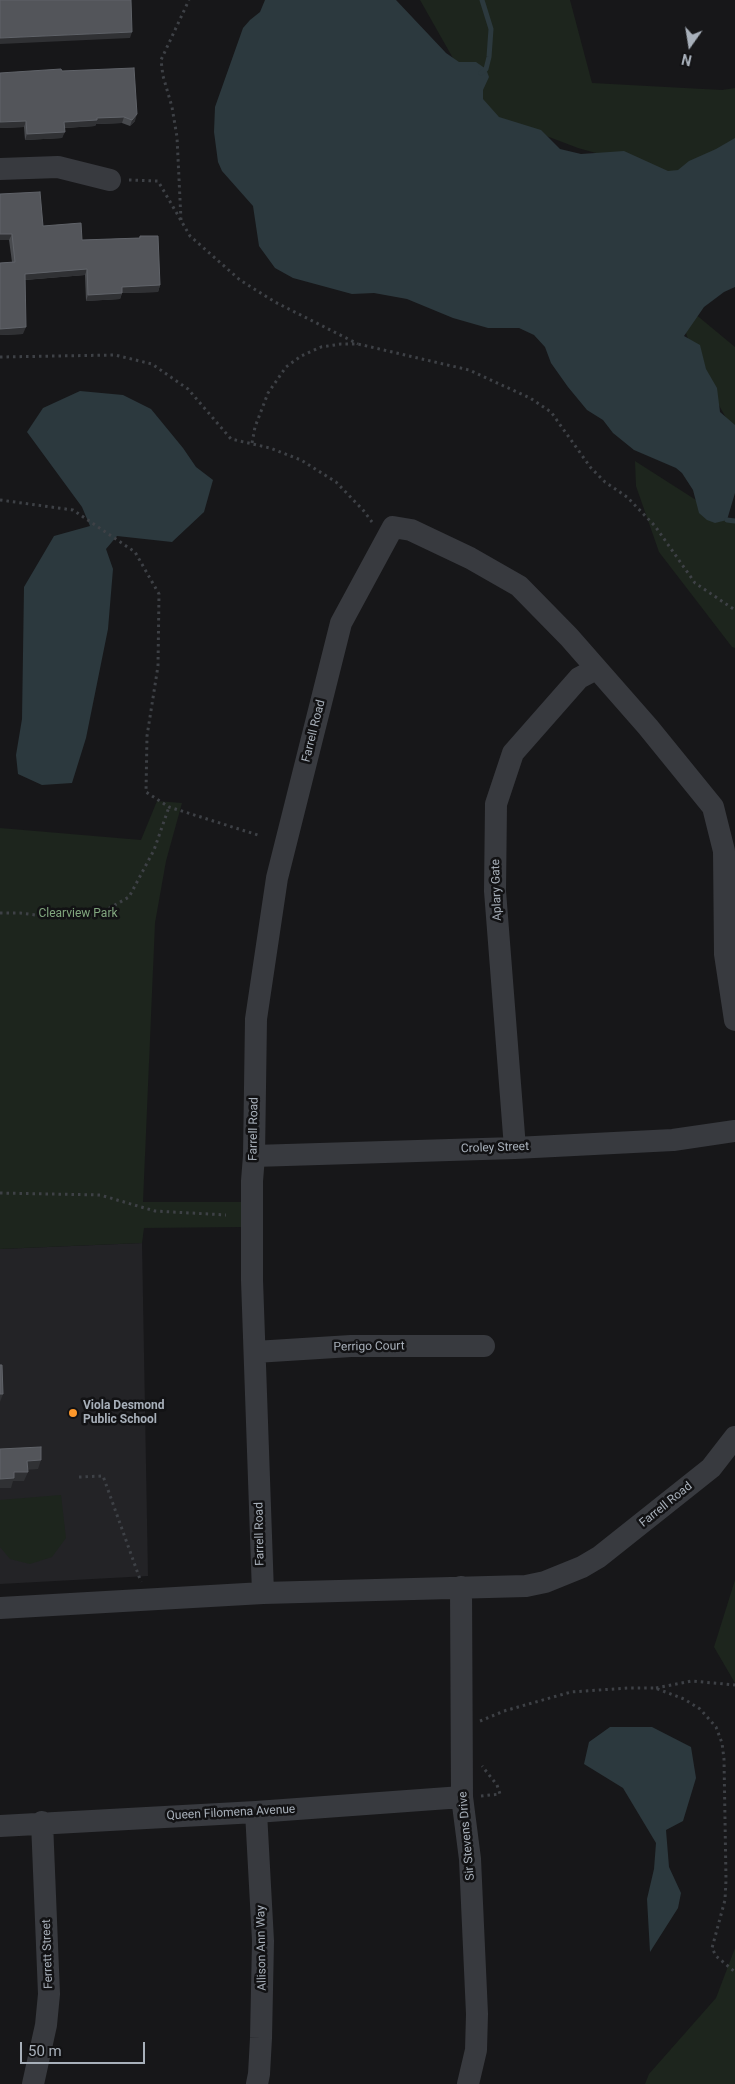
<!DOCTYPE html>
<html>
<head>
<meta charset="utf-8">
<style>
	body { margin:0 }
	#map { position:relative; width:735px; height:2084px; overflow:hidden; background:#171719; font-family:Roboto,sans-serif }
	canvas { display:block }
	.north { position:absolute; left:665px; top:20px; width:50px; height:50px; -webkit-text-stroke:4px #121214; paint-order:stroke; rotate:193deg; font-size:14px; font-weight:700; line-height:20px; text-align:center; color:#a8b0ba }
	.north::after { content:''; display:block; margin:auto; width:18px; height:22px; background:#a8b0ba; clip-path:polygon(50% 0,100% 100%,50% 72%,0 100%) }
	.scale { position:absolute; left:20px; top:2042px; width:125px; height:22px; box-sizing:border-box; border:2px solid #a8b0ba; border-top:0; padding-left:6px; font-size:15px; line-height:18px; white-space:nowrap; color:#a8b0ba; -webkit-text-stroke:4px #121214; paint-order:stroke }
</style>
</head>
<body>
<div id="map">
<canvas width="735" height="2084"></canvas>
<div class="north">N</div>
<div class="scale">50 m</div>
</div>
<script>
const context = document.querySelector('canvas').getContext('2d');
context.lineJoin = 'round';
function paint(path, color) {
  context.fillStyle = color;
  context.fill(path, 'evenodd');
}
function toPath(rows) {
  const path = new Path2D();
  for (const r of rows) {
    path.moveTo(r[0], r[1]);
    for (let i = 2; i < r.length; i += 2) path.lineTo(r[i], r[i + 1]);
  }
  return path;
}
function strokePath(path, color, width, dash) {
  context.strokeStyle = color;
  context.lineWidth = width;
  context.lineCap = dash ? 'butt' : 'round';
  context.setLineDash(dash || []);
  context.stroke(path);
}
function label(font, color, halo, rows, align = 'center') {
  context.font = font + ' Roboto,sans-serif';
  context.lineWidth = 5;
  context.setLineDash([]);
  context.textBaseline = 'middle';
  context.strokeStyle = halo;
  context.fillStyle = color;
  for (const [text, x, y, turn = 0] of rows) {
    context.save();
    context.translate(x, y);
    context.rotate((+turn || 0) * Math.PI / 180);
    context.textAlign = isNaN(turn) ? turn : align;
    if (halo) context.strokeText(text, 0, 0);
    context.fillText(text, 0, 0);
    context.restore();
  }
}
paint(toPath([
	[142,1243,148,1576,0,1584,0,1249]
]), '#232326');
paint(toPath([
	[420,0,570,0,592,83,722,90,735,88,735,165,664,172,578,148,473,108,458,67],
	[694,313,735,347,735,434,697,366,685,330],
	[635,461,721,516,735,520,735,648,732,647,659,552,636,486],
	[157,801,182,803,166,861,155,923,143,1202,241,1202,241,1227,144,1228,142,1243,0,1249,0,828,141,840],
	[61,1495,66,1538,52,1557,30,1564,10,1559,0,1547,0,1500],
	[735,1580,735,1683,714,1647],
	[735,1832,735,2084,645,2084,649,2074,716,1998,735,1948]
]), '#1d251d');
paint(toPath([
	[265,0,396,0,446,53,459,62,476,62,486,69,489,77,483,90,483,99,499,117,541,130,560,149,581,154,624,151,668,171,678,170,689,161,716,149,735,138,735,287,724,292,704,307,684,336,700,345,706,369,717,388,720,412,735,425,735,493,727,520,715,523,707,520,699,513,693,490,682,473,676,468,634,450,613,433,603,420,587,410,568,387,551,363,545,347,534,335,519,328,488,328,453,318,407,299,374,293,352,294,293,278,275,268,259,246,253,206,222,171,218,162,214,132,215,107,243,28,250,20,260,12],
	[80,391,123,395,151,409,183,448,196,467,213,480,204,512,172,542,117,536,106,549,113,569,108,629,86,738,72,783,42,785,18,774,16,755,22,719,24,587,54,536,90,526,82,507,27,432,43,408],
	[610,1727,652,1727,691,1747,696,1778,683,1821,666,1830,669,1867,681,1893,678,1908,650,1952,647,1899,654,1869,656,1843,623,1788,584,1764,589,1742]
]), '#2c393e');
strokePath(toPath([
	[481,73,486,69,489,57,491,29,482,0],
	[727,520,735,521]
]), '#2c393e', 5);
strokePath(toPath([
	[129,180,158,181,190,236,240,280,275,302,358,344],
	[181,220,177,137,172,107,163,76,161,60,189,0],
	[0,357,115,355,152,364,188,389,231,439,270,448,301,460,336,482,363,510,372,522],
	[252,443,255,427,268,393,286,367,301,356,321,347,341,344,358,344,469,370,530,398,551,412,591,468,605,482,627,497,655,526,695,583,735,610],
	[0,500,73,510,135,552,159,594,158,666,147,736,146,792,169,807,261,836],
	[0,913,20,913,59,918,101,913,129,897,154,850,169,807],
	[0,1193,100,1195,155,1211,226,1215],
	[79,1477,103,1476,141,1582],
	[656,1688,692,1681,735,1685],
	[480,1721,504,1711,571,1692,628,1688,655,1688,684,1699,700,1709,716,1727,722,1743,724,1759,726,1880,725,1900,712,1948,716,1956,735,1972],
	[481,1796,500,1794,497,1785,482,1766]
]), '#3e4146', 3, [2.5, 4]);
strokePath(toPath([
	[0,169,58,167,110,180],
	[515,1148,495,891,496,804,513,753,579,678,596,669],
	[254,1156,515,1148,673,1140,735,1131],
	[255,1352,351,1346,484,1346],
	[461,1587,462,1797,470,1859,477,2014,476,2050,468,2084],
	[263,1593,252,1280,252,1181,254,1156,256,1019,277,878,341,623,393,527,411,530,470,558,519,586,569,637,648,727,713,807,724,851,725,954,735,1020],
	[0,1608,263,1593,526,1586,545,1582,582,1567,599,1557,711,1468,735,1437],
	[256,1812,263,1941,261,2038,259,2074,257,2084],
	[0,1826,256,1812,462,1797],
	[33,2084,46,2025,49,1994,42,1822]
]), '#383a3f', 22);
paint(toPath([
	[62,71,135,121,130,126,122,123,96,124,95,126,65,128,62,138,25,140,24,127,0,128],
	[0,194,43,226,82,240,139,238,140,236,160,285,158,292,122,293,120,299,86,301,85,275,25,280,23,334,0,335,0,263,12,262,9,240,0,240]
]), '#484a4e');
paint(toPath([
	[132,32,130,38,0,44,0,38],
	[137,114,135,121,130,126,132,120],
	[124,117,122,123,96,124,95,126,62,128,64,122,97,118],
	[26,121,24,127,0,128,0,122],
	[65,132,62,138,25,140,27,134],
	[0,234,12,234,9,240,0,240],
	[87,269,85,275,23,280,25,274],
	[160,285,158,292,120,293,122,287],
	[122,293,120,299,86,301,88,295],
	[26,327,23,334,0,335,0,329],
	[0,1394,3,1394,0,1402],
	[41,1460,38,1469,24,1470,27,1461],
	[14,1472,28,1472,24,1481,13,1481,11,1488,0,1488,0,1479]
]), '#303134');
const building = toPath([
	[0,0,131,0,132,32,0,38,0,0],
	[134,68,137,114,132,120,124,117,97,118,97,120,64,122,65,132,27,134,26,121,0,122,0,73,61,69,62,71,134,68],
	[40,192,43,226,81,223,82,240,140,238,140,236,158,236,160,285,122,287,122,293,88,295,87,269,25,274,26,327,0,329,0,263,15,262,12,234,0,234,0,194,40,192],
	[0,1365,2,1365,3,1394,0,1394,0,1365],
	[41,1447,41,1460,27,1461,28,1472,14,1472,14,1478,0,1479,0,1449,41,1447]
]);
paint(building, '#53555a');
strokePath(building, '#606369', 1);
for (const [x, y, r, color] of [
	[73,1413,5,"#fe982b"]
]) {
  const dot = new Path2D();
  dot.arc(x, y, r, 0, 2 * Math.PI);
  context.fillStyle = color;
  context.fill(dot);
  strokePath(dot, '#121214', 2);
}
label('12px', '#a8b0ba', '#121214', [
	["Farrell Road",314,731,-76],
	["Aplary Gate",497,890,-92],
	["Farrell Road",254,1129,-89],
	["Croley Street",495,1148,-2],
	["Perrigo Court",369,1347,-1],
	["Farrell Road",666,1505,-39],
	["Farrell Road",260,1534,-91],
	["Queen Filomena Avenue",231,1813,-3],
	["Sir Stevens Drive",467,1836,-95],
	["Allison Ann Way",262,1948,-91],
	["Ferrett Street",48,1954,-92]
]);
label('12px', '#81a67e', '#121214', [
	["Clearview Park",78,914]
]);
label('bold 12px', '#a8b0ba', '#121214', [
	["Viola Desmond",83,1406],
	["Public School",83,1420]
], 'left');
</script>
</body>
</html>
